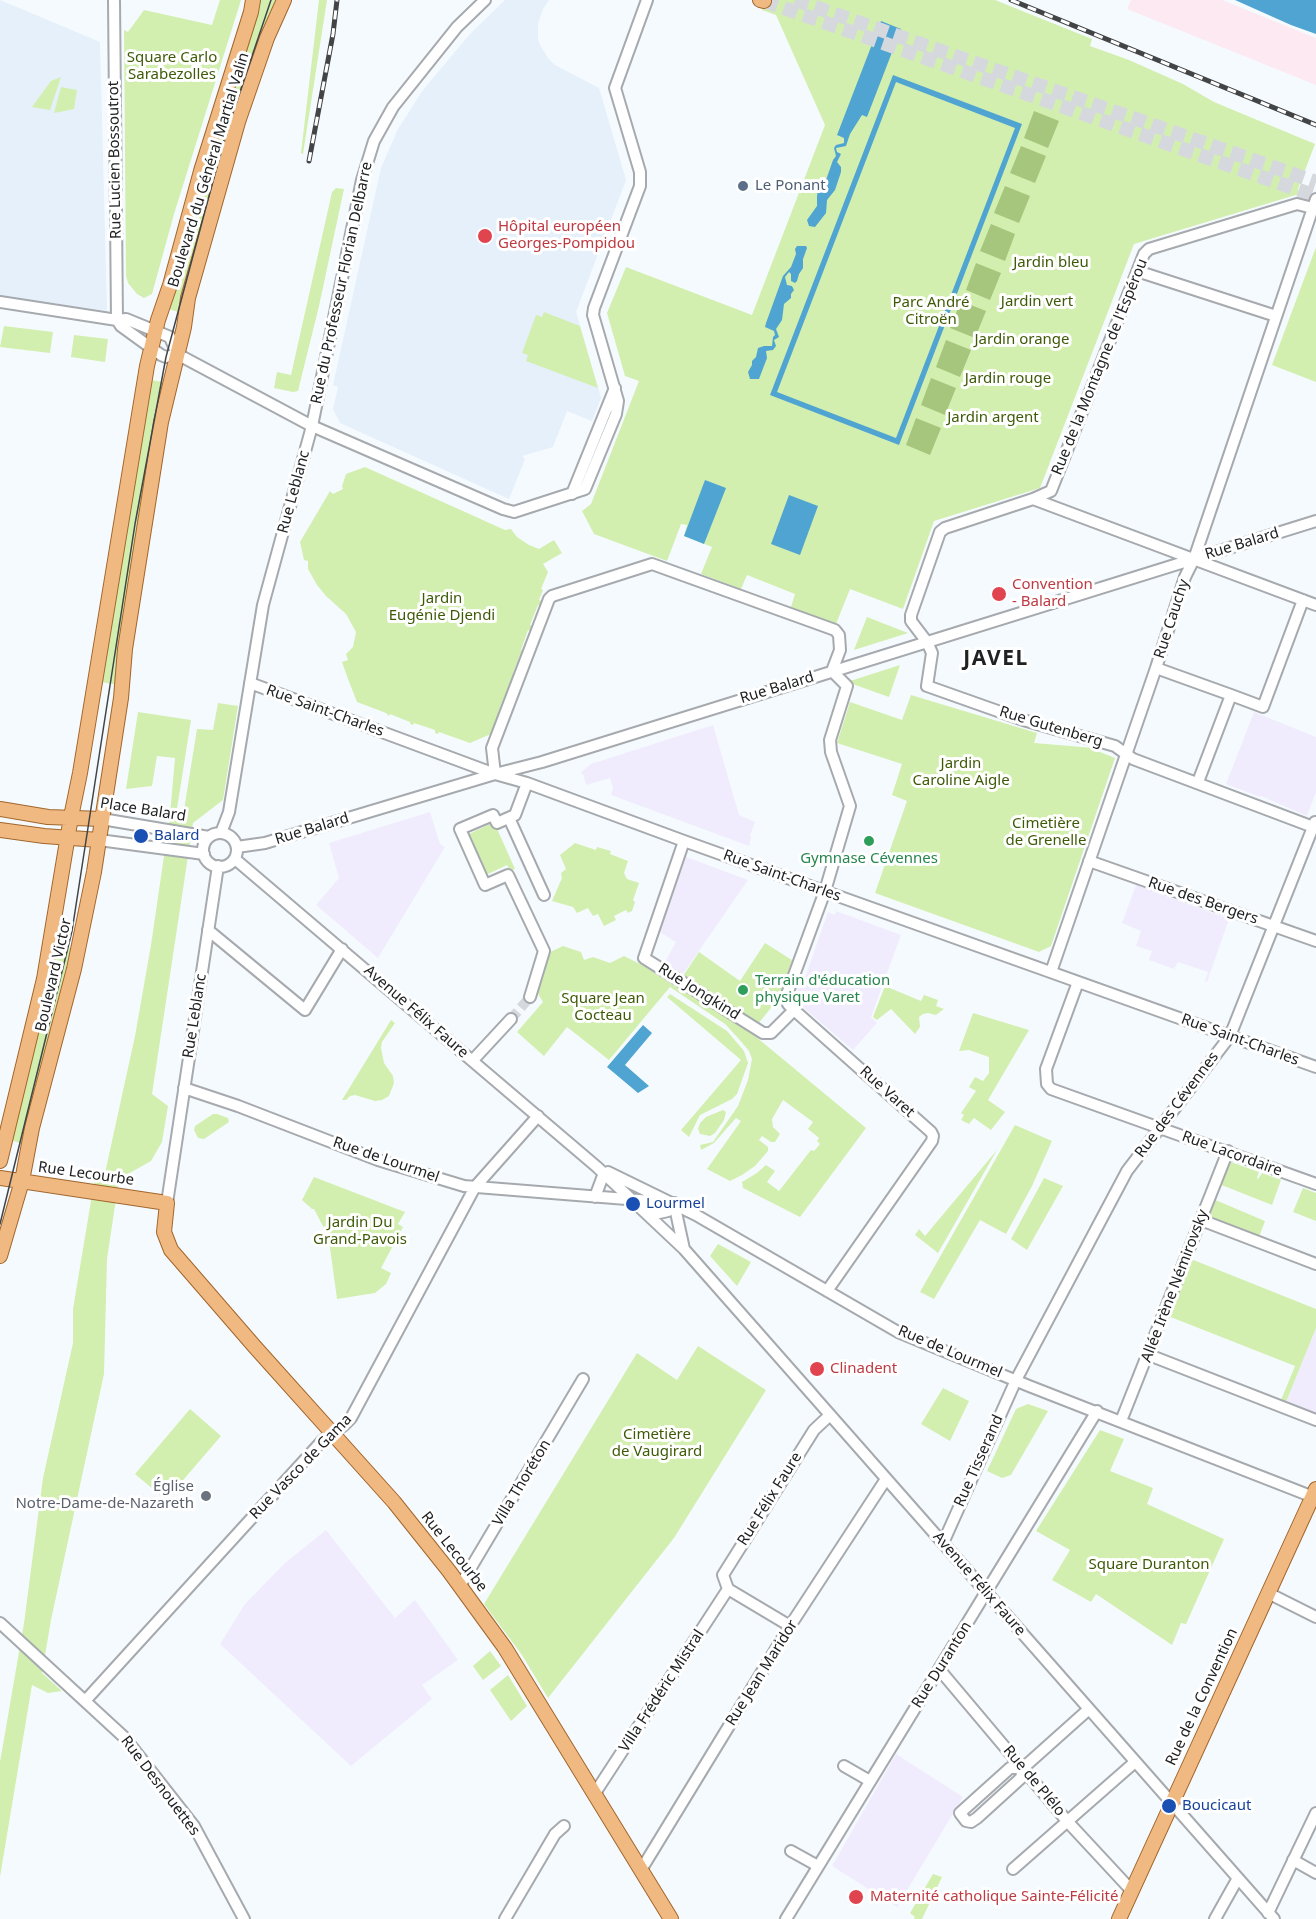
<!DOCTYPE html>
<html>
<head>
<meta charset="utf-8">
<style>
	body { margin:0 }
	canvas { display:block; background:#f5fafe }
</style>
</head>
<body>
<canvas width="1316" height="1919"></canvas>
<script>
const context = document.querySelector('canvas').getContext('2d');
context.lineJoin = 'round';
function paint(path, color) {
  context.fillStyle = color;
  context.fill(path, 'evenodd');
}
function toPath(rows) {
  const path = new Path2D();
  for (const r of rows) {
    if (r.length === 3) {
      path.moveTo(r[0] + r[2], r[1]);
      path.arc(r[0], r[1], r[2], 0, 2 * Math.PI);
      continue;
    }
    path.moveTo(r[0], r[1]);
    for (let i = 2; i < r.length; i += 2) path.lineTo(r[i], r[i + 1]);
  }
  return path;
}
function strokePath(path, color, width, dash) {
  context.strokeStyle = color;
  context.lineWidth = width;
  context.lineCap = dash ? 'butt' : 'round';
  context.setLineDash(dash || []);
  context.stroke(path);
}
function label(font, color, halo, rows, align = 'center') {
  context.font = font + ' "Noto Sans",sans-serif';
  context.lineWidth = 6;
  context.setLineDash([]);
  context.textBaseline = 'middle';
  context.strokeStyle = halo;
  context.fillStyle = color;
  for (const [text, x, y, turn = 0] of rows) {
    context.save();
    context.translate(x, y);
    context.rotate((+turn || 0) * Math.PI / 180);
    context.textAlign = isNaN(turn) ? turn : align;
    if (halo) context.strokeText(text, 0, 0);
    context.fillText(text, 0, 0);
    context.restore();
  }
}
paint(toPath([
	[0,0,100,42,107,311,0,296],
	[505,0,549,0,543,9,538,24,538,39,540,45,548,58,555,65,599,88,626,180,576,312,601,398,592,421,567,411,553,447,522,456,525,459,509,499,340,423,333,409,338,387,333,385,381,168,398,129,423,90,470,34]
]), '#e5f0fa');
paint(toPath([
	[1131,0,1222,0,1316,38,1316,85,1127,9]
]), '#fde9f2');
paint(toPath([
	[1254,712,1316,737,1316,792,1307,816,1261,796,1260,797,1226,784],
	[713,725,739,815,755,822,750,836,751,837,749,846,611,795,613,788,610,778,586,785,583,774,580,773,591,764],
	[430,812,440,844,445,847,378,958,316,905,339,878,329,843],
	[686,857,748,880,683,974,665,962,676,942,658,931],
	[1136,885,1229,919,1207,982,1205,981,1208,972,1178,962,1174,969,1149,960,1152,951,1136,946,1141,931,1122,923],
	[836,911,901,935,871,1017,877,1023,853,1050,799,1004,795,994,806,975,828,912,835,915],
	[1316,1328,1316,1415,1286,1402],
	[326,1530,395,1618,415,1600,458,1660,422,1685,432,1699,351,1766,220,1644,245,1604,285,1563],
	[896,1754,963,1797,897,1907,832,1866]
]), '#f0ecfe');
paint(toPath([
	[220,0,241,0,174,214,152,294,144,298,137,294,128,283,126,276,124,30,128,32,144,10,212,25],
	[257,0,278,0,179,312,168,309],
	[319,0,327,0,303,154,301,153],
	[766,0,995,0,1092,39,1090,46,1129,60,1183,84,1214,102,1315,144,1298,189,1299,194,1134,244,1040,488,934,521,903,609,850,589,836,624,791,607,795,594,747,575,741,589,701,574,712,547,684,536,687,525,681,524,667,561,594,534,582,511,591,504,639,381,625,376,607,313,626,267,752,315,825,125,776,15,762,10],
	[61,77,50,110,32,107,51,81],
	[61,87,77,90,74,109,54,113],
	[336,188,344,189,319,306,298,391,293,392,274,388,277,372,291,375,332,192],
	[1316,247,1316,382,1272,365],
	[544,312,580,326,598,388,526,361,528,355,522,353,536,315,542,317],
	[4,326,53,332,50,353,0,347],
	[74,335,108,339,105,362,71,357],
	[151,380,163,382,153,432,118,685,101,682],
	[365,467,505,530,511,529,517,537,529,545,539,549,554,540,562,553,543,564,548,572,541,589,543,590,539,600,541,601,540,605,538,605,530,625,532,626,530,631,528,630,521,650,523,651,522,655,520,655,513,673,514,674,513,679,511,679,505,697,506,698,505,703,502,702,491,734,470,743,439,732,438,734,435,733,435,730,414,723,413,725,410,724,410,722,390,714,389,716,386,713,357,702,348,679,342,662,348,660,346,654,353,647,356,632,346,614,326,596,317,585,308,569,308,561,304,560,300,542,330,491,333,494,343,489,342,486,346,474],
	[867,617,908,633,854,650],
	[900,665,889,697,847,682],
	[911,695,1037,733,1034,743,1094,748,1095,750,1115,758,1051,946,1039,952,875,893,907,801,892,795,902,764,837,743,850,702,902,720],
	[218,703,238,706,223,800,193,823,152,1094,168,1106,162,1142,151,1161,119,1179,107,1259,104,1374,51,1620,42,1673,62,1691,48,1693,32,1685,0,1877,0,1762,24,1623,43,1478,73,1343,73,1309,96,1171,105,1173,135,1036,151,945,170,815,175,758,157,756,152,786,126,789,138,712,191,720,176,815,183,816,197,729,213,730],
	[494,822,515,869,510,871,507,865,486,875,467,835],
	[575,843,596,850,597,847,611,851,610,854,628,861,624,873,627,879,639,883,633,900,635,902,632,911,628,913,626,910,614,916,616,920,604,926,598,914,593,916,588,908,577,913,573,907,552,901,562,878,561,873,566,869,560,855],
	[765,943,792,960,778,999,758,1024,683,976,699,952,740,981],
	[54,945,71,948,23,1144,10,1140],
	[563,946,581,952,584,960,593,957,610,963,624,956,642,965,672,984,749,1031,866,1128,800,1217,743,1188,742,1182,757,1173,766,1165,775,1171,767,1182,779,1191,811,1150,814,1151,820,1144,817,1141,819,1138,808,1129,813,1122,783,1100,772,1119,773,1127,780,1134,775,1142,771,1142,762,1136,759,1140,768,1147,768,1151,755,1166,742,1175,730,1181,707,1169,741,1121,736,1118,714,1143,701,1150,700,1145,713,1142,738,1106,748,1080,752,1059,749,1051,738,1038,725,1024,670,987,609,1060,567,1027,544,1056,517,1032,543,1002,537,992,546,954],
	[885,986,921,1001,924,995,938,1000,936,1006,944,1009,936,1015,928,1013,923,1014,919,1017,920,1027,915,1034,891,1009,877,1020,873,1017],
	[670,994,727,1031,744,1051,748,1063,737,1094,732,1099,700,1115,689,1137,681,1130,741,1060,667,997],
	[973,1013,1029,1030,988,1100,1005,1112,991,1130,974,1118,969,1124,961,1120,964,1115,961,1113,976,1091,969,1087,975,1077,983,1081,989,1073,989,1057,969,1050,959,1051],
	[391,1020,395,1023,382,1042,381,1048,384,1063,393,1076,394,1083,389,1096,382,1100,375,1101,355,1095,350,1096,346,1100,342,1100],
	[723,1110,726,1112,724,1120,715,1133,710,1136,700,1134,698,1129,700,1123,706,1117],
	[213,1114,217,1114,228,1118,229,1122,204,1139,198,1138,194,1130,195,1126],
	[1015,1125,1052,1141,1032,1186,1006,1234,980,1220,934,1299,920,1292],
	[997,1150,938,1253,915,1235,919,1229,925,1236],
	[1231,1162,1259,1172,1257,1178,1258,1179,1262,1173,1281,1180,1272,1205,1219,1184,1224,1171,1226,1172],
	[314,1177,405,1212,398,1224,403,1227,381,1268,391,1273,386,1284,375,1293,337,1299,330,1248,325,1230,314,1209,312,1209,302,1200],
	[1044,1178,1063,1186,1027,1250,1011,1239],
	[1303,1188,1316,1193,1316,1221,1293,1212],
	[1213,1199,1265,1221,1259,1237,1206,1216],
	[718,1244,751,1262,737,1286,710,1256],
	[1186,1257,1316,1309,1316,1328,1286,1402,1281,1400,1295,1366,1163,1314],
	[698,1346,766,1390,674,1538,548,1698,522,1655,484,1604,637,1353,677,1380],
	[943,1388,969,1401,950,1441,921,1424],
	[1028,1404,1048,1411,1011,1475,1002,1478,987,1471,1016,1409],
	[190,1409,221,1436,166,1500,135,1474],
	[1100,1430,1124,1439,1110,1471,1153,1488,1147,1504,1224,1539,1186,1624,1181,1623,1172,1645,1096,1594,1091,1602,1052,1580,1070,1550,1036,1531],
	[490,1651,501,1666,483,1680,473,1666],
	[508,1675,527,1706,511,1721,490,1690],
	[933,1874,942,1877,922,1919,914,1919,915,1917,910,1913]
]), '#d2efaf');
paint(toPath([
	[1034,111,1059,121,1048,148,1024,138],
	[1021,146,1046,156,1035,183,1010,173],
	[1005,186,1030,196,1019,223,994,213],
	[991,224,1015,234,1005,261,980,251],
	[976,263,1001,273,990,300,966,290],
	[961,301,986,311,975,338,950,328],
	[946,340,971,350,960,377,936,367],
	[931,378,956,388,945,415,921,405],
	[916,418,941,428,930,455,906,445]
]), '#a5c67c');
paint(toPath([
	[1235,0,1316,0,1316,34,1291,25],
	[881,21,901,29,867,117,862,115,850,134,846,146,836,148,837,152,841,154,837,162,841,167,841,172,835,190,827,200,826,213,815,227,809,226,807,220,817,206,817,196,819,184,826,180,833,160,836,156,834,148,836,145,844,143,844,138,837,135],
	[893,75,1022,124,899,445,770,395],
	[896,82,1015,128,896,438,777,392],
	[797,246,806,246,807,248,803,259,803,268,799,274,797,281,795,283,791,281,791,274,789,272,785,277,787,285,792,286,794,290,791,294,791,298,784,304,782,320,776,329,779,337,774,340,776,346,773,350,766,351,767,358,759,379,750,379,748,372,752,365,752,361,756,357,758,348,764,346,772,346,773,337,775,335,774,331,765,327,766,323,783,276,791,267,796,254,795,249],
	[705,480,726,488,704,544,684,536],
	[789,495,818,506,800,555,771,544],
	[643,1025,652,1033,625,1065,649,1086,638,1093,607,1067]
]), '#50a4d2');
strokePath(toPath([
	[511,1019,530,997]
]), '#d5d9dd', 10, [10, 5]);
strokePath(toPath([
	[795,0,1316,182],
	[764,1,1316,196]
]), '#d5d9dd', 14, [14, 7]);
const minor = toPath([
	[114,0,117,320],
	[1316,209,1297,204,1149,249,1144,254,1051,491,1033,499,945,528,940,532,911,615,911,621,927,642,932,653,927,686,1023,720,1115,746,1133,759,1316,828],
	[1140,272,1276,316],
	[0,302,117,320,126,319,170,337,177,354],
	[117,320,121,326,161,355,166,357,177,354],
	[177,354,312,426,503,509,514,512,585,489,616,414,618,401,593,315,594,308,640,186,640,172,615,88,647,0],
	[572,494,615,388],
	[1033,499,1316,605],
	[1156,668,1231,695],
	[250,683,495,774,527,783,684,841,1316,1067],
	[495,774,492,748,549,599,552,596,652,564,835,630,839,635,840,650,832,671,847,686,830,740,831,752,850,806,825,891,786,997,788,1004,794,1010,931,1132,933,1136,932,1141,827,1291],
	[1198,782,1231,695,1263,707,1303,600],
	[527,783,515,815,497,823,493,815,460,829,485,885,508,875,544,951,530,997],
	[509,818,544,895],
	[102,819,209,837],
	[221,833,229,812,263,605,312,426,362,180,374,141,393,107,457,27,485,0],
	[220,850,17],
	[99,840,204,854],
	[684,841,644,958,763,1033,771,1033,794,1010],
	[237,847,265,843,495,774,542,762,1316,521],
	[235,859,597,1167,684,1249,1274,1919],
	[1089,861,1316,941],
	[208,930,305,1010,342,949],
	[1051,972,1156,668,1185,577,1194,559,1316,199],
	[1078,982,1046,1069,1047,1084,1051,1089,1316,1184],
	[473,1060,511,1019],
	[184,1088,238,1106,378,1160,464,1186,664,1202],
	[608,1172,696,1215,898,1332,1029,1386,1316,1498],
	[595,1197,604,1173],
	[167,1203,218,866],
	[674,1203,684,1249],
	[650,1215,668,1211,674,1203],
	[1201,1220,1316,1264],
	[1149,1355,1316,1420],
	[1121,1421,1228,1151],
	[943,1543,1016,1380,1127,1171,1230,1036,1315,822],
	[460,1586,583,1379],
	[728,1589,723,1575,814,1430,830,1415],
	[728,1589,790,1626],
	[1268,1593,1316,1617],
	[0,1623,125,1738,194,1826,244,1919],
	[939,1669,1067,1821,1132,1891],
	[85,1701,322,1441,344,1425,351,1418,475,1187,538,1116],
	[844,1766,870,1781],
	[1010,1768,1023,1768,1021,1778,977,1818,971,1822,966,1821,960,1813,1010,1768],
	[1023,1768,1089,1709],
	[595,1793,728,1589],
	[791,1851,818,1866],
	[1293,1860,1316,1873],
	[1013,1869,1135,1762],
	[641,1870,790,1626,886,1479],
	[1268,1913,1316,1813],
	[505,1919,555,1834,564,1826],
	[786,1919,1097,1411],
	[1215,1919,1238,1878]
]);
const major = toPath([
	[760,0,764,1],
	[0,809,48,817,102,819],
	[0,830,44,836,99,840],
	[0,1161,44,979,71,817,80,773,147,366,158,320,170,285,201,171,251,12,253,0],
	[0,1178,167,1203,164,1232,171,1250,255,1347,394,1502,449,1571,505,1648,671,1919],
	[0,1256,22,1181,32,1128,74,969,94,872,121,698,125,649,161,422,184,327,188,298,238,122,267,38,284,0],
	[1119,1919,1316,1489]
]);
strokePath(minor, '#a6aaae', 14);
strokePath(major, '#a2662b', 16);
strokePath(minor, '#fff', 10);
strokePath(major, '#f1b982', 14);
strokePath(toPath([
	[0,1224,72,931,135,524,166,357,225,136,271,0]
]), '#424446', 1.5);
const rail = toPath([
	[1011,0,1316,125],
	[309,161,333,34,337,0]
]);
strokePath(rail, '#424446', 5);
strokePath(rail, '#fff', 3, [9]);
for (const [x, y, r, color] of [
	[743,186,6,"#5c6f8a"],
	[485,236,8,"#e0444e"],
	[999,594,8,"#e0444e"],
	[141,836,8,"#1a4fb4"],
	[869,841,6,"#2e9e5b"],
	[743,990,6,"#2e9e5b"],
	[633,1204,8,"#1a4fb4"],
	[817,1369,8,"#e0444e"],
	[206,1496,6,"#6b7280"],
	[1169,1806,8,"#1a4fb4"],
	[856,1897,8,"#e0444e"]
]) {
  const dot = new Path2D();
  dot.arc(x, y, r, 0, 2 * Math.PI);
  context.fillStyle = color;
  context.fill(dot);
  strokePath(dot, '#fff', 2);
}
label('15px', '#3e5a07', '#fff', [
	["Square Carlo",172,58],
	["Sarabezolles",172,75],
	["Jardin bleu",1051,263],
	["Jardin vert",1037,302],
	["Parc André",931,303],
	["Citroën",931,320],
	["Jardin orange",1022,340],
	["Jardin rouge",1008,379],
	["Jardin argent",993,418],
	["Jardin",442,599],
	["Eugénie Djendi",442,616],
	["Jardin",961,764],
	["Caroline Aigle",961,781],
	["Cimetière",1046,824],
	["de Grenelle",1046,841],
	["Square Jean",603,999],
	["Cocteau",603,1016],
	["Jardin Du",360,1223],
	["Grand-Pavois",360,1240],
	["Cimetière",657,1435],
	["de Vaugirard",657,1452],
	["Square Duranton",1149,1565]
]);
label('15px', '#202123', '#fff', [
	["Rue Lucien Bossoutrot",115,160,-91],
	["Boulevard du Général Martial Valin",209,170,-73],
	["Rue du Professeur Florian Delbarre",342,283,-78],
	["Rue de la Montagne de l'Espérou",1100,367,-68],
	["Rue Leblanc",294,492,-75],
	["Rue Balard",1242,544,-17],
	["Rue Cauchy",1172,619,-72],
	["Rue Balard",777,688,-17],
	["Rue Saint-Charles",325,711,20],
	["Rue Gutenberg",1051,727,17],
	["Place Balard",143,810,9],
	["Rue Balard",312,829,-17],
	["Rue Saint-Charles",782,876,20],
	["Rue des Bergers",1203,901,19],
	["Boulevard Victor",54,975,-77],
	["Rue Jongkind",699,992,32],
	["Avenue Félix Faure",416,1012,41],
	["Rue Leblanc",195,1016,-81],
	["Rue Saint-Charles",1240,1040,20],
	["Rue Varet",887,1092,42],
	["Rue des Cévennes",1177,1105,-53],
	["Rue Lacordaire",1232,1154,20],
	["Rue de Lourmel",386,1160,19],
	["Rue Lecourbe",86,1174,8],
	["Allée Irène Némirovsky",1175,1286,-69],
	["Rue de Lourmel",950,1352,23],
	["Rue Tisserand",979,1461,-66],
	["Rue Vasco de Gama",301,1467,-46],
	["Villa Thoréton",522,1483,-59],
	["Rue Félix Faure",770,1499,-58],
	["Rue Lecourbe",454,1552,52],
	["Avenue Félix Faure",979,1584,49],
	["Rue Duranton",942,1665,-58],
	["Rue Jean Maridor",762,1673,-58],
	["Villa Frédéric Mistral",662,1691,-57],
	["Rue de la Convention",1202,1697,-65],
	["Rue de Plélo",1034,1781,50],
	["Rue Desnouettes",160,1786,53]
]);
label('15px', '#4e5e75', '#fff', [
	["Le Ponant",755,186]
], 'left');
label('15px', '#be3a42', '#fff', [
	["Hôpital européen",498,227],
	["Georges-Pompidou",498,244],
	["Convention",1012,585],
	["- Balard",1012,602],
	["Clinadent",830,1369],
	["Maternité catholique Sainte-Félicité",870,1897]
], 'left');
label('15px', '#164399', '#fff', [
	["Balard",154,836],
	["Lourmel",646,1204],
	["Boucicaut",1182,1806]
], 'left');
label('15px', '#27864d', '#fff', [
	["Gymnase Cévennes",869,859],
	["Terrain d'éducation",755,981,"left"],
	["physique Varet",755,998,"left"]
]);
label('15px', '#5b616d', '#fff', [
	["Église",194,1487],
	["Notre-Dame-de-Nazareth",194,1504]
], 'right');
context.letterSpacing = '1.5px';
label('bold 21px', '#202123', '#fff', [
	["JAVEL",996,659]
]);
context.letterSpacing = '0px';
</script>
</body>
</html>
